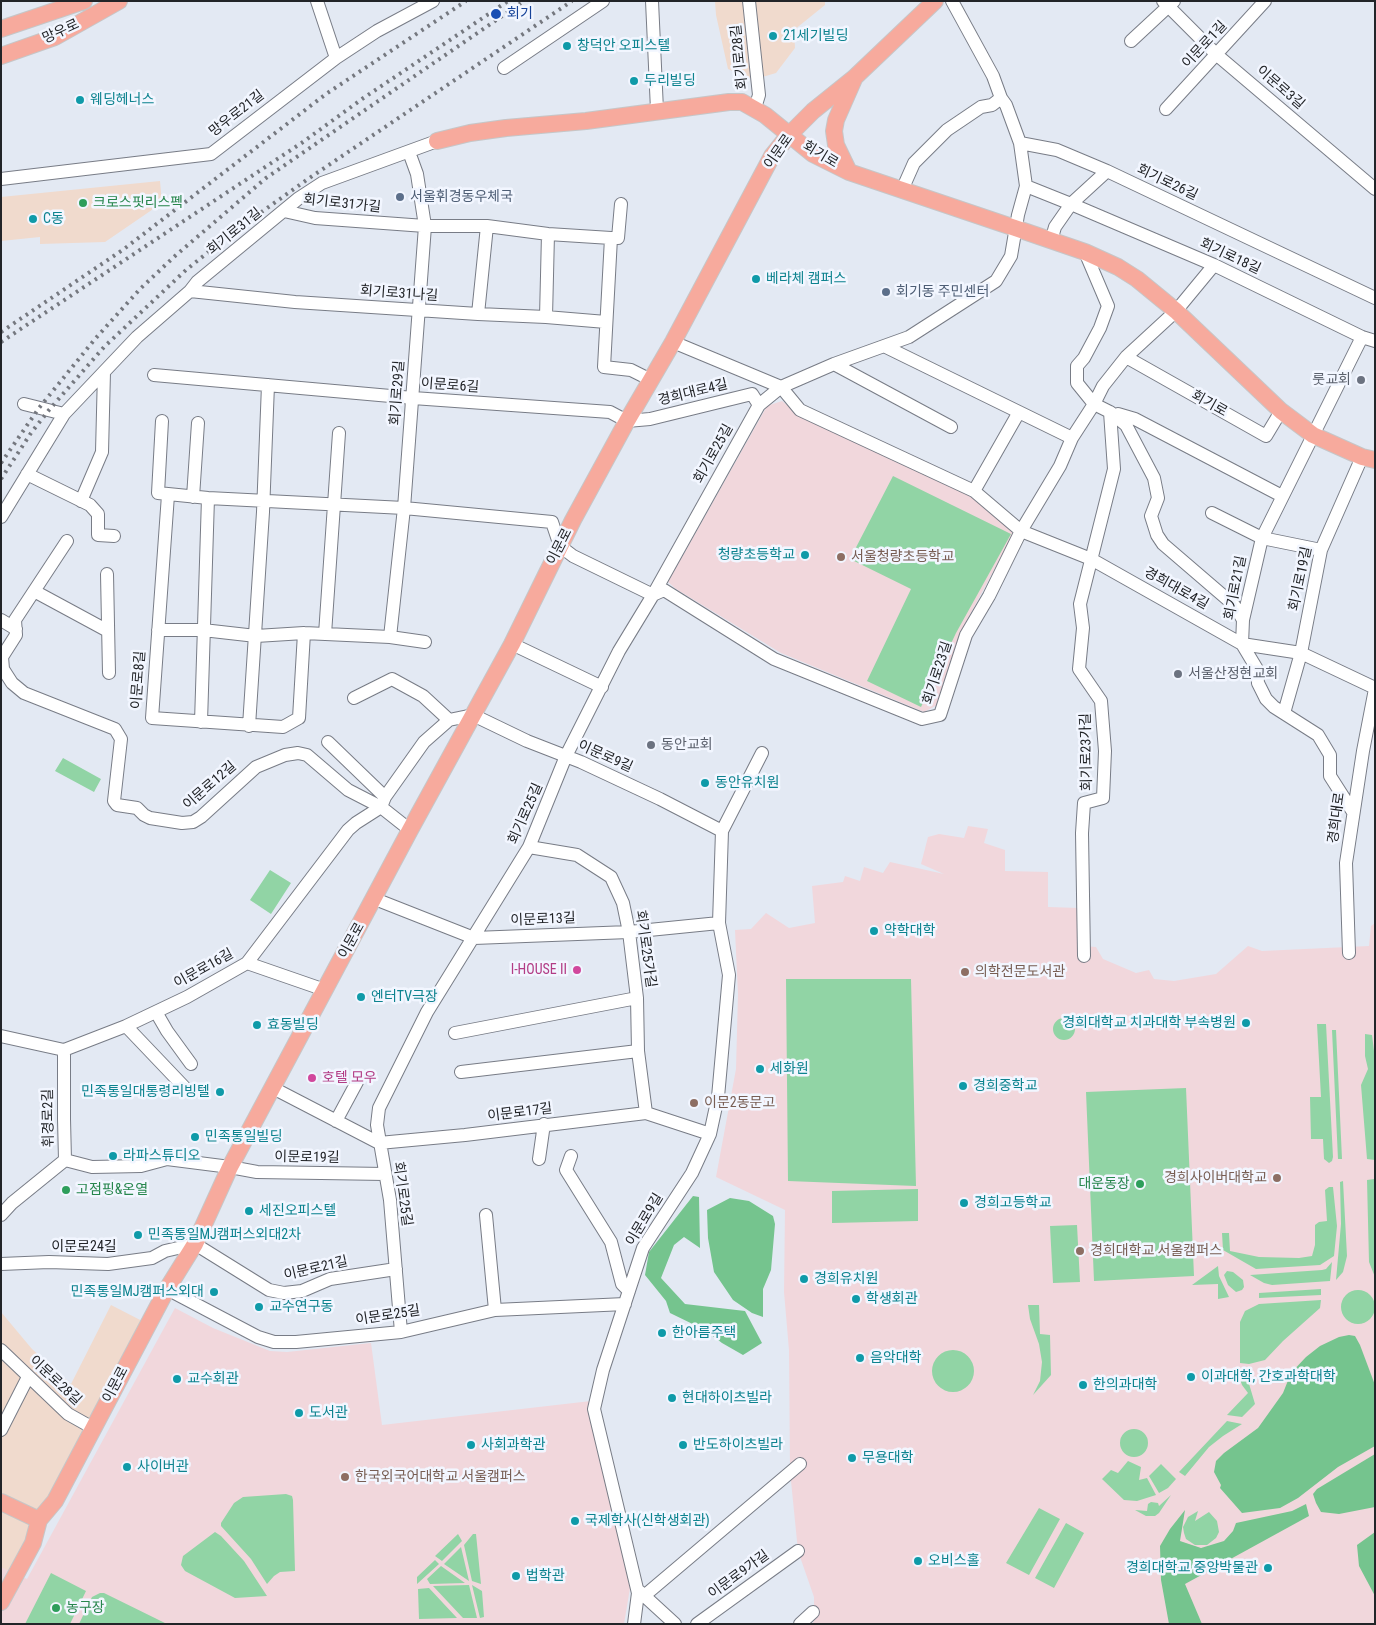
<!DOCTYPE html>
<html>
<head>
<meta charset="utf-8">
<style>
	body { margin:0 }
	#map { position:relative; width:1376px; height:1625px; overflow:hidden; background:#e3e9f3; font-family:"Roboto Condensed",sans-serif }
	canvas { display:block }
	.frame { position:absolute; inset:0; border:2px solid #222428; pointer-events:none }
</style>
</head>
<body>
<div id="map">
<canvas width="1376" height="1625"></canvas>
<div class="frame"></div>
</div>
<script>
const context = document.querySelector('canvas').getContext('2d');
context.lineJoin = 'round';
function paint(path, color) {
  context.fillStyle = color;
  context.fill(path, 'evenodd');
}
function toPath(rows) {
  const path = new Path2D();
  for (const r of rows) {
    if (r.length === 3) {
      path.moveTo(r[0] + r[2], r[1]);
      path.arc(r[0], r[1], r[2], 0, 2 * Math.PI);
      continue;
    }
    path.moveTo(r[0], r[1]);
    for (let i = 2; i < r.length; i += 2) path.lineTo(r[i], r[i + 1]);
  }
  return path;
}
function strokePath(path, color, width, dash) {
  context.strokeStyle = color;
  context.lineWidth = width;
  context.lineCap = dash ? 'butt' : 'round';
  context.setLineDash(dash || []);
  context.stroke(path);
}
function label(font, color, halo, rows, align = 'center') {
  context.font = font + ' "Roboto Condensed","Noto Sans KR",sans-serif';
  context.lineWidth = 5;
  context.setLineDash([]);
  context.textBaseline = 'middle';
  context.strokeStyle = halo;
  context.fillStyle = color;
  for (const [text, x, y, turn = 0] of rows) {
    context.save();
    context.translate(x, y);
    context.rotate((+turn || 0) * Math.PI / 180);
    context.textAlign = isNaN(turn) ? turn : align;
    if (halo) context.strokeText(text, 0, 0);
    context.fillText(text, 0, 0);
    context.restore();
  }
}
paint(toPath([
	[715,1,825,1,825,5,794,30,795,48,776,73,759,78,750,78,728,69,716,15],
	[160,181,162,203,105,242,40,244,40,237,1,241,1,197],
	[111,1305,148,1324,1,1603,1,1312,32,1349,71,1384]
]), '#f0dacd');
paint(toPath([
	[782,401,803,418,969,494,1014,533,960,633,937,705,924,712,781,653,676,589,668,582,767,406],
	[968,826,988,829,984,843,1005,850,1005,871,1048,872,1048,907,1079,908,1083,946,1096,947,1103,959,1136,973,1149,970,1154,979,1174,981,1216,974,1248,946,1262,951,1369,946,1371,926,1375,923,1375,1624,812,1624,814,1621,814,1597,798,1551,790,1471,789,1350,784,1292,785,1210,716,1177,736,1069,738,994,735,930,751,929,766,913,789,928,815,923,812,886,843,882,845,876,860,881,864,867,883,873,890,862,944,874,921,864,928,837,939,834,964,838],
	[175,1308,213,1328,270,1351,287,1352,371,1343,382,1425,591,1401,630,1588,624,1624,1,1624,1,1567,27,1579]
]), '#f1d7dc');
paint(toPath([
	[893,476,1011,534,956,633,921,707,867,681,911,589,850,559],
	[63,758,101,779,94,792,55,771],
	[270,870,291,883,271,914,250,900],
	[786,979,911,979,916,1186,788,1181],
	[1064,1029,11],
	[1317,1024,1326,1024,1333,1157,1332,1161,1329,1163,1324,1159,1323,1139,1311,1139,1310,1097,1321,1097],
	[1332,1030,1336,1030,1342,1159,1338,1159],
	[1365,1034,1372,1035,1375,1059,1375,1160,1367,1159,1361,1085,1368,1069,1365,1056],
	[1186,1088,1194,1276,1094,1281,1086,1092],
	[1374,1179,1375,1188,1375,1277,1369,1262,1367,1180],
	[1343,1181,1347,1256,1343,1272,1336,1280,1341,1224,1340,1182],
	[1329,1187,1333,1187,1337,1226,1334,1256,1320,1265,1256,1269,1223,1250,1222,1233,1229,1233,1230,1251,1259,1257,1299,1258,1312,1256,1315,1245,1315,1225,1319,1222,1327,1221,1325,1190],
	[918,1189,918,1221,832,1223,832,1191],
	[1077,1225,1080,1282,1053,1283,1050,1226],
	[1332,1262,1330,1281,1272,1285,1264,1283,1250,1275,1322,1270,1326,1269],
	[1218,1266,1219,1276,1229,1297,1218,1299,1218,1284,1192,1285],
	[1227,1271,1233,1272,1243,1280,1244,1287,1242,1290,1236,1292,1228,1285,1224,1275],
	[1321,1289,1321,1295,1259,1298,1259,1293],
	[1358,1307,17],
	[1321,1300,1320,1308,1283,1341,1265,1360,1249,1364,1240,1363,1240,1322,1245,1311,1259,1304],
	[1028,1305,1039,1305,1040,1334,1050,1335,1051,1375,1033,1395,1040,1381,1042,1362,1039,1344,1030,1319],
	[953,1371,21],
	[1247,1377,1255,1404,1242,1417,1227,1415,1248,1393,1242,1385,1240,1379],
	[1227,1421,1242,1424,1223,1436,1209,1447,1185,1476,1179,1472],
	[1134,1443,14],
	[1128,1461,1141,1467,1139,1480,1147,1478,1156,1495,1137,1501,1124,1500,1102,1479,1111,1470,1118,1473],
	[1161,1464,1176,1479,1168,1488,1159,1493,1149,1476],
	[286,1494,292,1496,293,1500,295,1571,280,1572,274,1576,267,1584,251,1559,221,1526,221,1523,234,1503,243,1497],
	[1171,1495,1159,1513,1155,1516,1146,1516,1135,1510,1147,1511,1148,1504,1151,1502,1158,1503,1159,1506],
	[1039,1508,1060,1519,1029,1575,1006,1563],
	[1198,1511,1195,1521,1209,1512,1217,1521,1219,1532,1216,1538,1207,1545,1195,1545,1186,1539,1184,1533,1183,1527,1188,1517],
	[1066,1523,1084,1533,1054,1588,1035,1578],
	[215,1532,221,1536,244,1561,267,1596,235,1598,185,1571,181,1565,183,1556],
	[458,1534,462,1541,442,1561,435,1556],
	[473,1534,476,1534,481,1584,472,1581,464,1545],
	[461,1547,469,1581,444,1564],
	[435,1560,439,1564,417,1584,417,1577],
	[441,1566,465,1583,430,1584,427,1579],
	[51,1573,86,1591,70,1624,25,1624],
	[469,1585,477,1618,463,1618,433,1586],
	[472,1585,482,1591,484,1617,480,1618],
	[429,1588,457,1618,419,1619,418,1589],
	[100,1593,104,1593,167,1624,79,1624,92,1597]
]), '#91d4a5');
paint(toPath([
	[693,1196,699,1197,700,1248,684,1237,674,1245,661,1278,685,1304,745,1311,762,1343,743,1355,722,1343,705,1330,670,1313,666,1301,645,1275,649,1252],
	[730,1198,749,1201,773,1216,775,1224,771,1270,763,1289,763,1317,752,1313,733,1300,714,1272,708,1238,707,1210],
	[1349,1335,1355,1336,1360,1345,1375,1385,1375,1446,1338,1467,1298,1498,1280,1508,1242,1513,1220,1488,1221,1485,1214,1472,1216,1461,1224,1453,1258,1428,1283,1393,1291,1373,1306,1357,1320,1346,1339,1337],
	[1375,1454,1375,1507,1339,1514,1321,1512,1316,1503,1313,1494,1317,1489],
	[1306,1504,1309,1516,1185,1584,1202,1624,1169,1624,1161,1580,1160,1546,1170,1529,1185,1510,1180,1541,1201,1548,1224,1541,1233,1531,1236,1523,1292,1511],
	[1375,1532,1375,1596,1359,1566,1357,1545]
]), '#75c48e');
const minor = toPath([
	[317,1,336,58],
	[652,1,657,110],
	[749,1,759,95,755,108],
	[952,1,993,76,1001,98],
	[1163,1,1217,55,1375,189],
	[1131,41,1174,1],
	[504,68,603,1],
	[1166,109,1265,1],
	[1,179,211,154,336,58,377,31,433,1],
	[1026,186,1071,204,1214,265,1362,337,1375,341],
	[902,190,914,163,947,130,981,107,992,105,1001,98,1006,105,1020,143],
	[621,204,618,238,611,238,604,367,631,370,651,380],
	[284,211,315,218,425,226,487,226,548,234,611,238],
	[1051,241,1055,227,1071,204,1107,171],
	[190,291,295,302,478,314,546,317,606,322],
	[478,314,487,226],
	[546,317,548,234],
	[673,342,781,387,800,410,974,491,1021,531,1091,559,1242,644,1301,653,1375,688],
	[884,346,1072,438],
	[1126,357,1266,436,1281,411],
	[834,364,951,427],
	[154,375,413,398,610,412,627,421,650,419,752,394,759,405],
	[24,404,64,414],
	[1110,412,1126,425,1154,478,1158,498,1151,516,1157,535,1163,544,1234,605,1243,620],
	[1118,414,1135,419,1282,496],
	[162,421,158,493,208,498,404,508,552,522,560,546,573,556,653,595,664,590,774,659,922,719,940,715,966,635,989,596,1021,531,1060,466,1072,438,1094,404,1103,386,1126,357,1176,311,1214,265],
	[27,474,90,505,98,514,98,535,114,536],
	[974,491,1019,412],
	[168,495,152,718,283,727,299,718,304,633],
	[193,497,198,423],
	[81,501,102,452,104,372],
	[1212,513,1262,538,1321,550],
	[1,517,64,414,137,337,190,291,197,282,299,198,322,183,437,141],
	[67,541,15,620,16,635,2,657,3,669,12,683,24,693,115,729,121,739,114,801,117,805,137,808,144,815,150,818,182,823,193,822,201,817,256,767,285,755,298,753,307,755,348,790,381,807,385,797,424,742,449,720],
	[107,574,109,673],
	[34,591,108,631],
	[1,620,16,629],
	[158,630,203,630,256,636,304,633,390,637,425,642],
	[325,634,339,433],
	[390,637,404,508,425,226,417,174,409,152],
	[512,644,602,687],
	[354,698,392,679,423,696,449,720,473,715,527,741,581,762,660,799,722,831,719,923,729,975,718,1097,710,1134,692,1173,643,1248,603,1370,594,1409,638,1593,634,1624],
	[1284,713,1301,653,1321,550,1362,457],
	[201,722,208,498],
	[249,726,263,512,268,385],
	[328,742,385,797],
	[1353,812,1330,776,1330,755,1318,735,1274,707,1266,699,1258,683,1257,669,1242,644,1243,620,1262,538,1362,337],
	[722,831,762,753],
	[529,847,577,855,611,877,623,903,629,932,637,998,638,1051,646,1113],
	[375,899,474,938,629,932,719,923],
	[1349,953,1346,863,1363,751,1375,689],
	[1084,956,1082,833,1084,803,1103,798,1105,751,1101,701,1079,669,1083,628,1080,604,1114,469,1110,412,1094,404,1077,383,1077,366,1084,358,1100,328,1108,306,1085,252],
	[247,963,348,830,356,823,381,807,410,830],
	[156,1012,167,1031,191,1064],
	[126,1026,187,1090],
	[455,1033,637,998],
	[1,1036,64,1050,126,1026,187,997,247,963,325,990],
	[461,1072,638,1051],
	[273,1088,379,1143,465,1135,646,1113,710,1134],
	[336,1121,357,1082],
	[571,1156,566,1170,611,1242,622,1284,629,1291],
	[539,1159,544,1124],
	[65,1160,92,1167,141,1166,167,1159,230,1167,257,1172,385,1174],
	[1,1215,12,1203,65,1160,64,1119,64,1050],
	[486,1215,495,1310],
	[1,1264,49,1262,108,1264,152,1258,165,1251,195,1244,269,1290,284,1293,302,1291,330,1279,396,1269],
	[167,1289,258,1337,274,1342,296,1342,401,1332,495,1310,625,1304],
	[401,1332,390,1200,377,1125,379,1108,427,1012,529,847,566,756,619,651,653,595,759,405,781,387,834,364,909,337,996,281,1011,256,1018,215,1026,186,1020,143,1057,150,1107,171,1375,298],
	[1,1350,68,1414,93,1428],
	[1,1430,28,1377],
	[639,1591,675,1624],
	[644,1596,800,1464],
	[697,1624,798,1551],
	[800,1624,813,1612]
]);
const major = toPath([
	[1,29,84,1],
	[1,56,55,37,119,1],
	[437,141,470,133,506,128,586,121,729,102,742,102,765,115,813,154,849,172,1015,228,1085,252,1118,267,1137,279,1176,311,1281,411,1313,435,1362,457,1375,460],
	[849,172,836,145,834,131,836,120,854,79],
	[1,1502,39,1520],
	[1,1602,33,1543,39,1520,55,1501,167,1289,195,1244,230,1167,410,830,512,644,573,520,627,421,673,342,772,156,789,135,813,111,854,78,935,1]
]);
strokePath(minor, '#787c86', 14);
strokePath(major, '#c6c6c7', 18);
strokePath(minor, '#fff', 12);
strokePath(major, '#f7aa9d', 16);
strokePath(toPath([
	[1,332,124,249,326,94,466,1],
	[1,342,303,142,362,99,508,1],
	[1,463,39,408,95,339,140,289,175,256,266,178,524,1],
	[1,479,31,433,49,410,104,347,186,270,232,233,308,179,572,1]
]), '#75787f', 4, [2.5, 5]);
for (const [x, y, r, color] of [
	[496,14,6,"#1a4fb4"],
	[773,36,5,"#0f9aa8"],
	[567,46,5,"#0f9aa8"],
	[634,81,5,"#0f9aa8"],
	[80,100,5,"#0f9aa8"],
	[400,197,5,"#5c6f8a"],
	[83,203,5,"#2e9e5b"],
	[33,219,5,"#0f9aa8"],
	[756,279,5,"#0f9aa8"],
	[886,292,5,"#5c6f8a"],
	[1361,380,5,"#6b7280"],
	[805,555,5,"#0f9aa8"],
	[841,557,5,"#8d6e63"],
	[1178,674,5,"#6b7280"],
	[651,745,5,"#6b7280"],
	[705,783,5,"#0f9aa8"],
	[874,931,5,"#0f9aa8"],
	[577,970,5,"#d1479c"],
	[965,972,5,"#8d6e63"],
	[361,997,5,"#0f9aa8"],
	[1246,1023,5,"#0f9aa8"],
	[257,1025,5,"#0f9aa8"],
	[760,1069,5,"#0f9aa8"],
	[312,1078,5,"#d1479c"],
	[963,1086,5,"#0f9aa8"],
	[220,1092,5,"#0f9aa8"],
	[694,1103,5,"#8d6e63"],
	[195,1137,5,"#0f9aa8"],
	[113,1156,5,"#0f9aa8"],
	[1277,1178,5,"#8d6e63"],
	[1140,1184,5,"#2e9e5b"],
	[66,1190,5,"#2e9e5b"],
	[964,1203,5,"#0f9aa8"],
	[249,1211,5,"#0f9aa8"],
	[138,1235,5,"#0f9aa8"],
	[1080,1251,5,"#8d6e63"],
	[804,1279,5,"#0f9aa8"],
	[214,1292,5,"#0f9aa8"],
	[856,1299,5,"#0f9aa8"],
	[259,1307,5,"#0f9aa8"],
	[662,1333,5,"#0f9aa8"],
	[860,1358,5,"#0f9aa8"],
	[1191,1377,5,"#0f9aa8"],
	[177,1379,5,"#0f9aa8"],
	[1083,1385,5,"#0f9aa8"],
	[672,1398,5,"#0f9aa8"],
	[299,1413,5,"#0f9aa8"],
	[471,1445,5,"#0f9aa8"],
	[683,1445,5,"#0f9aa8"],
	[852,1458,5,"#0f9aa8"],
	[127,1467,5,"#0f9aa8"],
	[345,1477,5,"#8d6e63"],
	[575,1521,5,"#0f9aa8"],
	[918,1561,5,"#0f9aa8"],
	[1268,1568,5,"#0f9aa8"],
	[516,1576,5,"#0f9aa8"],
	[56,1608,5,"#2e9e5b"]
]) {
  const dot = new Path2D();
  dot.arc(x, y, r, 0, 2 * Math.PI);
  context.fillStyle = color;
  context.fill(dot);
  strokePath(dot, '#f2f6ff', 2);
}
label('14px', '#164399', '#f2f6ff', [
	["회기",507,14]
], 'left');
label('14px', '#222428', '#f2f6ff', [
	["망우로",61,32,-25],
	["이문로1길",1205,45,-47],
	["회기로28길",740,57,-96],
	["이문로3길",1280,88,41],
	["망우로21길",237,114,-38],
	["이문로",779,152,-55],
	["회기로",820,155,31],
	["회기로26길",1167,183,25],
	["회기로31가길",342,204,6],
	["회기로31길",235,232,-39],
	["회기로18길",1230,257,25],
	["회기로31나길",399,294,4],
	["이문로6길",450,386,4],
	["회기로29길",398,393,-86],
	["경희대로4길",693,393,-14],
	["회기로",1209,404,29],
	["회기로25길",714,454,-61],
	["이문로",560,547,-63],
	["회기로19길",1301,579,-78],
	["회기로21길",1236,588,-79],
	["경희대로4길",1176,589,29],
	["회기로23길",938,673,-72],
	["이문로8길",139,680,-86],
	["회기로23가길",1087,752,-91],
	["이문로9길",605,757,24],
	["이문로12길",210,786,-41],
	["회기로25길",526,814,-66],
	["경희대로",1337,818,-82],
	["이문로13길",543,920,-2],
	["이문로",352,941,-61],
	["회기로25가길",645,949,82],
	["이문로16길",204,969,-29],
	["이문로17길",520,1113,-7],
	["휘경로2길",49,1118,-91],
	["이문로19길",307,1158,1],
	["회기로25길",402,1194,82],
	["이문로9길",645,1220,-59],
	["이문로24길",84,1247],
	["이문로21길",316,1269,-13],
	["이문로25길",388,1316,-9],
	["이문로28길",55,1381,43],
	["이문로",116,1385,-62],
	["이문로9가길",739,1575,-36]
]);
label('14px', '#0d838f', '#f2f6ff', [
	["21세기빌딩",783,36],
	["창덕안 오피스텔",577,46],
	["두리빌딩",644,81],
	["웨딩헤너스",90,100],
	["C동",43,219],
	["베라체 캠퍼스",766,279],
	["청량초등학교",795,555,"right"],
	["동안유치원",715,783],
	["약학대학",884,931],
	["엔터TV극장",371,997],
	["경희대학교 치과대학 부속병원",1236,1023,"right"],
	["효동빌딩",267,1025],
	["세화원",770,1069],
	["경희중학교",973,1086],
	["민족통일대통령리빙텔",210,1092,"right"],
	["민족통일빌딩",205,1137],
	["라파스튜디오",123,1156],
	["경희고등학교",974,1203],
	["세진오피스텔",259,1211],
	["민족통일MJ캠퍼스외대2차",148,1235],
	["경희유치원",814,1279],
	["민족통일MJ캠퍼스외대",204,1292,"right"],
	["학생회관",866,1299],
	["교수연구동",269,1307],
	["한아름주택",672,1333],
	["음악대학",870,1358],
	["이과대학, 간호과학대학",1201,1377],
	["교수회관",187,1379],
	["한의과대학",1093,1385],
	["현대하이츠빌라",682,1398],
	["도서관",309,1413],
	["사회과학관",481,1445],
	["반도하이츠빌라",693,1445],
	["무용대학",862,1458],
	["사이버관",137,1467],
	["국제학사(신학생회관)",585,1521],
	["오비스홀",928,1561],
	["경희대학교 중앙박물관",1258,1568,"right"],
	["법학관",526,1576]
], 'left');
label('14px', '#4e5e75', '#f2f6ff', [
	["서울휘경동우체국",410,197],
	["회기동 주민센터",896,292]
], 'left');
label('14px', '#27864d', '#f2f6ff', [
	["크로스핏리스펙",93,203],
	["대운동장",1130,1184,"right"],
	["고점핑&온열",76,1190],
	["농구장",66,1608]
], 'left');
label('14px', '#5b616d', '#f2f6ff', [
	["룻교회",1351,380,"right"],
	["서울산정현교회",1188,674],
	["동안교회",661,745]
], 'left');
label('14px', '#785e54', '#f2f6ff', [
	["서울청량초등학교",851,557],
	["의학전문도서관",975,972],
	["이문2동문고",704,1103],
	["경희사이버대학교",1267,1178,"right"],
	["경희대학교 서울캠퍼스",1090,1251],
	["한국외국어대학교 서울캠퍼스",355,1477]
], 'left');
label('14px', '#b23c85', '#f2f6ff', [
	["I-HOUSE II",567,970],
	["호텔 모우",322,1078,"left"]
], 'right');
</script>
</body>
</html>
